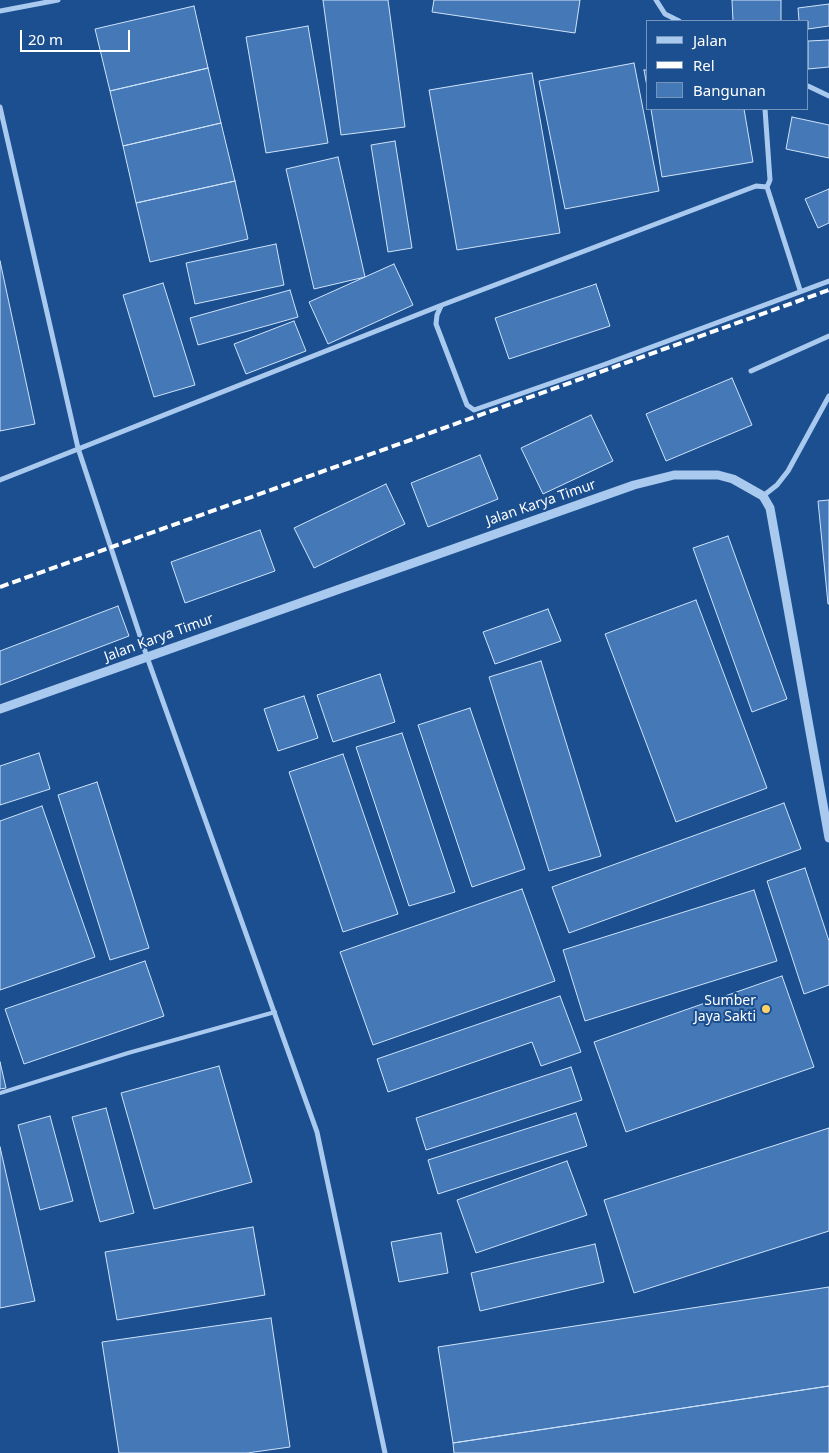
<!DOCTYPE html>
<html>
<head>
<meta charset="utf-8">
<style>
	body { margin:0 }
	#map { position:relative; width:829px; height:1453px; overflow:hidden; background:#1b4f8f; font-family:"Noto Sans",sans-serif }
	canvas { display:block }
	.legend { position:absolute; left:646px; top:20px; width:162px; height:90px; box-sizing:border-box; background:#1b4f8f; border:1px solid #7695bc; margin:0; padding:6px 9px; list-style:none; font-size:15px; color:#fff }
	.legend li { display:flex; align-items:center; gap:10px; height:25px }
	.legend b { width:25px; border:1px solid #7695bc }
	.scale { position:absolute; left:20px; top:30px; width:110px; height:22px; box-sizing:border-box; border:2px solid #fff; border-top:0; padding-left:6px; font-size:15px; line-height:18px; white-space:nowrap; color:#fff; -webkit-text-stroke:4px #1b4f8f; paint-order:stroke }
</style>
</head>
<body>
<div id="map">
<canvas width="829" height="1453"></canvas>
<ul class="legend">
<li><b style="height:6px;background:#a9c9ee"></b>Jalan</li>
<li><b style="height:6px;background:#fff"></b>Rel</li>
<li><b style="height:14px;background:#4478b7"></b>Bangunan</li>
</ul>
<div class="scale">20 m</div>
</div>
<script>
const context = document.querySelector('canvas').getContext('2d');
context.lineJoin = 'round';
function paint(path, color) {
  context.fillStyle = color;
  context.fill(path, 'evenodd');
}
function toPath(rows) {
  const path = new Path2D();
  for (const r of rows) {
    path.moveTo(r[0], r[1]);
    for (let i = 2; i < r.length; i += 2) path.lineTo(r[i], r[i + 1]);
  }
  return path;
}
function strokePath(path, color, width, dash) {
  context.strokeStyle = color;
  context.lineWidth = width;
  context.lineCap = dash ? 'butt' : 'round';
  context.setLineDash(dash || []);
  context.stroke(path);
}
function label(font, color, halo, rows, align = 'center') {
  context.font = font + ' "Noto Sans",sans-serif';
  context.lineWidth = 4;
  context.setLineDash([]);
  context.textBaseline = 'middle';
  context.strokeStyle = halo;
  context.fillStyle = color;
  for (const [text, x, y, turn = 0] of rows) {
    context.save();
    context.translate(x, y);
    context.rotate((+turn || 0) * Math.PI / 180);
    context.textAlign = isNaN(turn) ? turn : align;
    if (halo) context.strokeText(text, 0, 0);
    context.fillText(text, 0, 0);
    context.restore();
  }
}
const building = toPath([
	[323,0,388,0,405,127,341,135,323,0],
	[434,0,580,0,575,33,432,12,434,0],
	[732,0,781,0,781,21,733,21,732,0],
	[829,4,829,26,808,29,808,21,799,21,798,8,829,4],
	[194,6,208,68,110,91,95,29,194,6],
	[308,26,328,143,266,153,246,37,308,26],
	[829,40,829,67,808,69,808,41,829,40],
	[634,63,659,191,565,209,539,81,634,63],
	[208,68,221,123,123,146,110,91,208,68],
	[644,70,648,70,648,92,644,70],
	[532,73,560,233,457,250,429,90,532,73],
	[651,109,744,109,753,162,662,177,651,109],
	[792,117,829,125,829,158,786,149,792,117],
	[221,123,235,181,136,203,123,146,221,123],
	[395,141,412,248,388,252,371,145,395,141],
	[338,157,365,277,314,289,286,169,338,157],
	[235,181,248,239,150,262,136,203,235,181],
	[829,189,829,223,818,228,805,199,829,189],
	[276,244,284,285,195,304,186,263,276,244],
	[0,261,35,424,0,431,0,261],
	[394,264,413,305,328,344,309,302,394,264],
	[163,283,195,385,154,397,123,295,163,283],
	[596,284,610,326,509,359,495,318,596,284],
	[290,290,298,317,198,345,190,318,290,290],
	[294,321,306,351,246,374,234,344,294,321],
	[732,378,752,425,666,461,646,414,732,378],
	[591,415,613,461,543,494,521,448,591,415],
	[480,455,498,499,428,527,411,483,480,455],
	[386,484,405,524,314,568,294,528,386,484],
	[829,500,829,604,828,604,818,501,829,500],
	[260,530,275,571,185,603,171,562,260,530],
	[728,536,787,699,752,712,693,548,728,536],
	[696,600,767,788,676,822,605,634,696,600],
	[118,606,129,636,0,685,0,651,118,606],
	[548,609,561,641,495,664,483,632,548,609],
	[541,661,601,856,549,871,489,677,541,661],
	[380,674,395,722,333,742,317,695,380,674],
	[304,696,318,738,278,751,264,709,304,696],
	[470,708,525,869,472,887,418,725,470,708],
	[402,733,455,892,409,906,356,747,402,733],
	[39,753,50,789,0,805,0,766,39,753],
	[343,754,398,914,343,932,289,772,343,754],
	[97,782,149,948,110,960,58,795,97,782],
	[784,803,801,849,569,933,552,887,784,803],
	[42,806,95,957,0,990,0,821,42,806],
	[805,868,829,941,829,985,804,994,767,881,805,868],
	[522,889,555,981,373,1045,340,952,522,889],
	[754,890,777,961,585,1021,563,950,754,890],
	[145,961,164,1016,24,1064,5,1009,145,961],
	[782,976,814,1067,626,1132,594,1042,782,976],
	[560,996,581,1052,541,1066,532,1042,388,1092,377,1059,560,996],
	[0,1062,6,1088,0,1089,0,1062],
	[219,1066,252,1182,154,1209,121,1093,219,1066],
	[571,1067,582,1100,426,1150,416,1118,571,1067],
	[106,1108,134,1213,100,1222,72,1117,106,1108],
	[576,1113,587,1146,438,1194,428,1160,576,1113],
	[50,1116,73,1201,40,1210,18,1125,50,1116],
	[829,1128,829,1231,634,1293,604,1200,829,1128],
	[0,1147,35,1301,0,1308,0,1147],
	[567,1161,587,1215,476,1253,457,1200,567,1161],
	[253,1227,265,1295,117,1320,105,1252,253,1227],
	[441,1233,448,1273,399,1282,391,1242,441,1233],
	[595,1244,604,1282,480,1311,471,1273,595,1244],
	[829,1287,829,1386,453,1443,438,1347,829,1287],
	[271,1318,290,1447,247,1453,119,1453,102,1342,271,1318],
	[829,1386,829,1453,454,1453,453,1443,829,1386]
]);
paint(building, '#4478b7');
strokePath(building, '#cfe3fa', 1);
strokePath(toPath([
	[0,1093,128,1053,275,1012]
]), '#a9c9ee', 4);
strokePath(toPath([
	[656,0,665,14,679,21],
	[0,11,58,0],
	[808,86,829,96],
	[0,107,78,448,147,657,317,1132,385,1453],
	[765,109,770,180,767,187],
	[441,306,437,315,436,324,467,405,474,410,603,365,829,281],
	[751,371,829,336],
	[0,480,442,305,756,186,767,187,800,290],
	[763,496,777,485,788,471,829,396]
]), '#a9c9ee', 5);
strokePath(toPath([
	[0,709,634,485,674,475,718,475,733,479,763,496,770,508,829,838]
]), '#a9c9ee', 9);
strokePath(toPath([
	[0,587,829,290]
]), '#fff', 4, [9, 4]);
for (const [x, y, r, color] of [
	[766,1009,5,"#ffd166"]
]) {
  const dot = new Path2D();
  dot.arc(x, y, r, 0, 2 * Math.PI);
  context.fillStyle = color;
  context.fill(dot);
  strokePath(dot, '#1b4f8f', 2);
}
label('14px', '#fff', '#1b4f8f', [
	["Jalan Karya Timur",541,503,-19],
	["Jalan Karya Timur",159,638,-20]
]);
label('14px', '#fff', '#1b4f8f', [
	["Sumber",756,1001],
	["Jaya Sakti",756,1017]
], 'right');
</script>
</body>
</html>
